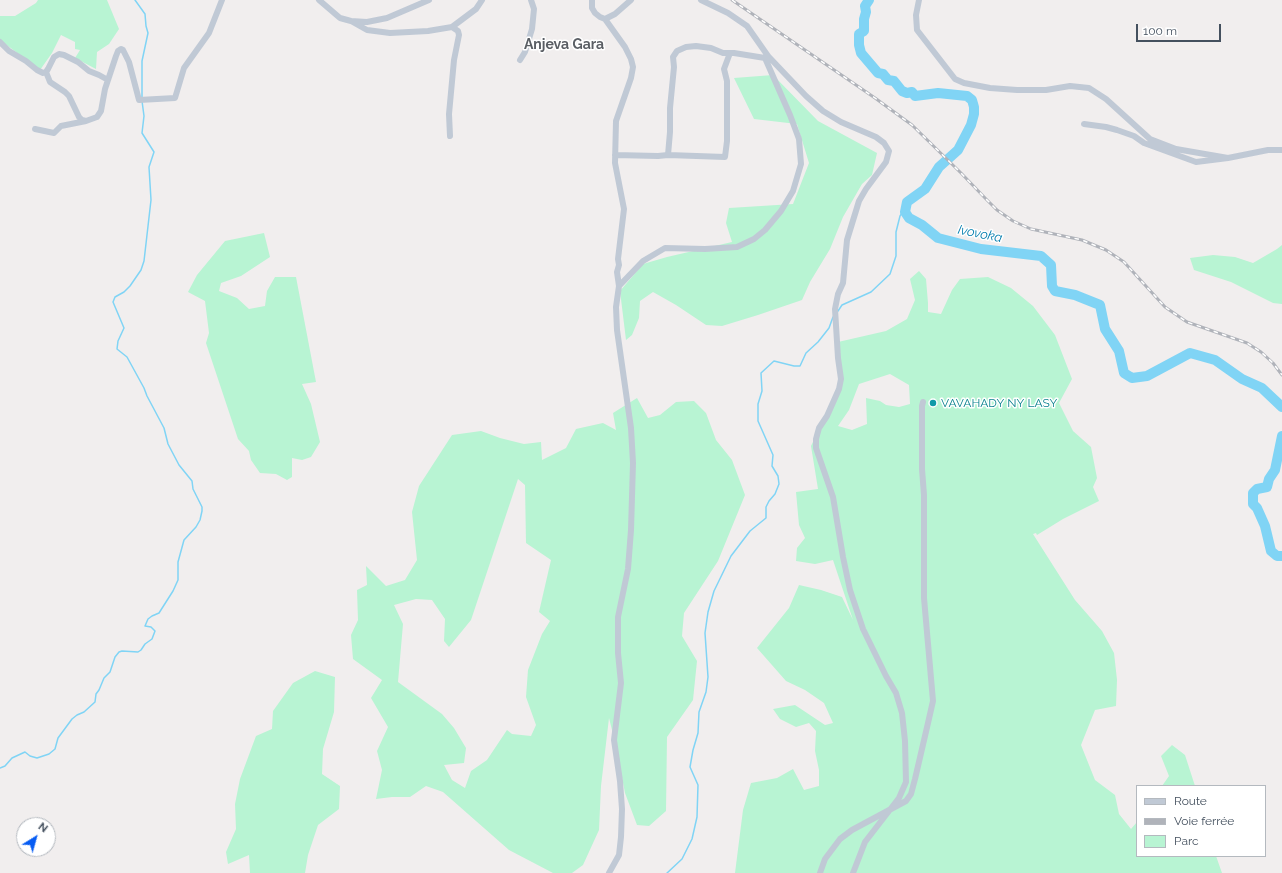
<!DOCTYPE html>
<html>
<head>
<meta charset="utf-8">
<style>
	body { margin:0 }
	#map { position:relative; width:1282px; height:873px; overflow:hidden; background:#f1eeee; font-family:Raleway,sans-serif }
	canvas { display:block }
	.legend { position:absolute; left:1136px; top:785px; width:130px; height:72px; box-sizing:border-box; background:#fff; border:1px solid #b4b9bf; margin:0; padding:5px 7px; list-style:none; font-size:12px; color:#44505e }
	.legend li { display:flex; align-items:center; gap:8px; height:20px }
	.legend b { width:20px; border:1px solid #b4b9bf }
	.north { position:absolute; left:16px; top:817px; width:40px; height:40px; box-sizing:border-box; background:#fff; border:1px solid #b4b9bf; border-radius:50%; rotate:37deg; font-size:11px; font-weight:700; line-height:16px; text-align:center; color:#44505e }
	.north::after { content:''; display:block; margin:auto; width:14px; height:18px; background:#065cf3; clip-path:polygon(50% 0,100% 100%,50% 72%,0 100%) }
	.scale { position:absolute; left:1136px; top:24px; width:85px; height:18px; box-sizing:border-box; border:2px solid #44505e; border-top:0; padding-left:5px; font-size:12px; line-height:14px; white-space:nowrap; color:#44505e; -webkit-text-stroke:3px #fff; paint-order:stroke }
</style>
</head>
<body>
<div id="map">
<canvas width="1282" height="873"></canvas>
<ul class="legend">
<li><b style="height:5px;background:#c0c9d5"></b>Route</li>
<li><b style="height:5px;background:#b0b3ba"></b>Voie ferrée</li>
<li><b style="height:11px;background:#b8f4d3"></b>Parc</li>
</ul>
<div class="north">N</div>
<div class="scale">100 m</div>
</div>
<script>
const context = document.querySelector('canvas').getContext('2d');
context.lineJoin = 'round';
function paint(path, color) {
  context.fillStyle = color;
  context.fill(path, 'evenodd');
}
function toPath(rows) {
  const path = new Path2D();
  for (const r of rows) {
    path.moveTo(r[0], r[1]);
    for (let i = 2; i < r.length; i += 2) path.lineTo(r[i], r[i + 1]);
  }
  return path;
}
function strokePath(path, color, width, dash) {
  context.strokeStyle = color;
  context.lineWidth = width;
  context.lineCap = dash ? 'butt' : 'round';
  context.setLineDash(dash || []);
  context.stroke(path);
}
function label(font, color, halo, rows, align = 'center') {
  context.font = font + ' Raleway,sans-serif';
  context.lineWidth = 3;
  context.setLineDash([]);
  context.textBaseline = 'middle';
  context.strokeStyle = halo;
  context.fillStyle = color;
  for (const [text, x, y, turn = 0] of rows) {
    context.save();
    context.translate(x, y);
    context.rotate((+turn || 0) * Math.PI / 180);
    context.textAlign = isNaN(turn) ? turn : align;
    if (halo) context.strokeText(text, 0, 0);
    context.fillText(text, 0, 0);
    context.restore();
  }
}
paint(toPath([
	[38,0,107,0,119,29,109,44,97,52,96,69,75,58,80,50,75,49,75,42,61,35,52,53,40,70,0,40,0,16,15,16,36,3],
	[773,75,818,121,877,153,872,175,862,184,843,217,830,249,810,282,802,300,758,315,722,326,706,325,676,305,653,292,640,301,639,318,632,335,626,340,620,291,643,264,667,257,732,242,726,223,729,208,793,204,809,163,797,124,754,119,734,78],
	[264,233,270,257,241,276,221,283,219,291,237,298,249,309,265,306,267,291,275,277,296,277,316,382,302,384,311,404,320,442,311,457,302,460,292,458,292,477,287,480,276,474,260,473,251,460,249,451,238,439,206,343,209,333,205,301,188,292,197,275,225,241],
	[1282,245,1282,304,1273,303,1231,282,1194,270,1190,258,1213,255,1235,257,1253,263,1277,249],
	[919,271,926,279,928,303,928,312,941,314,952,290,960,279,988,277,1011,288,1033,306,1055,335,1072,379,1059,403,1073,431,1091,447,1097,478,1093,487,1099,501,1063,519,1037,535,1036,533,1033,534,1075,600,1102,631,1114,653,1117,680,1116,706,1095,710,1081,745,1095,780,1115,795,1119,814,1131,829,1137,822,1137,856,1216,856,1222,873,735,873,743,810,751,783,777,778,793,769,804,790,819,786,819,770,815,751,816,731,809,723,796,727,780,719,773,709,795,705,825,725,833,723,824,703,805,690,786,681,757,648,789,608,799,585,821,590,842,597,853,620,833,560,815,564,796,561,797,548,805,538,799,525,796,492,818,489,811,446,839,389,838,342,886,331,907,319,915,300,910,279],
	[890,374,909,385,910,404,899,407,886,405,880,401,866,398,867,424,852,430,838,426,849,410,859,384],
	[637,398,648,418,660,415,676,402,694,401,706,413,716,440,732,460,745,495,718,561,684,613,682,636,697,661,693,700,667,737,666,811,649,826,637,825,625,793,615,742,609,718,601,786,599,830,583,865,572,873,553,873,509,850,443,792,426,786,410,797,392,797,376,799,382,770,377,751,388,727,371,698,382,680,353,659,351,635,358,620,357,590,367,585,366,566,386,586,405,580,417,560,412,512,419,486,452,435,481,431,500,438,524,444,541,442,542,460,566,448,576,429,603,423,616,430,613,413],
	[518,479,525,485,526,543,551,560,539,612,550,621,542,634,528,670,526,697,536,725,531,736,512,734,507,730,487,760,471,771,465,788,452,780,444,765,464,763,466,748,454,728,442,714,398,682,403,624,394,605,416,599,432,600,445,619,444,641,449,647,471,620],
	[315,671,335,677,334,712,323,749,322,774,340,786,339,809,318,825,308,855,305,873,250,873,249,855,228,864,226,852,236,829,235,804,240,779,256,736,272,729,273,711,293,683],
	[1172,745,1185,755,1195,786,1162,786,1169,776,1161,756]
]), '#b8f4d3');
strokePath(toPath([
	[135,0,145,14,146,26,148,33,142,61,142,97],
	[838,311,842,305,871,292,890,274,896,256,896,232,900,216,906,207],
	[0,768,5,766,12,758,25,752,30,756,37,758,49,754,55,749,58,738,72,719,77,715,84,712,95,702,96,694,99,690,104,678,110,672,115,657,119,652,122,651,138,652,141,650,145,644,152,639,155,631,151,627,145,626,148,619,152,616,159,613,173,591,178,580,178,562,184,540,196,527,200,520,202,511,202,507,193,489,192,481,179,465,168,444,164,428,147,396,144,388,127,357,117,349,118,341,124,328,113,302,115,297,124,292,130,286,141,270,144,261,151,200,149,167,154,152,142,133,144,116,142,101],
	[667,873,682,859,692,839,697,817,698,785,690,767,693,750,698,733,699,712,706,692,708,677,705,633,708,612,714,591,731,556,750,531,766,518,766,507,769,501,775,494,779,484,778,476,772,466,773,455,758,421,758,404,762,391,761,373,774,361,794,366,800,366,806,353,818,342,829,328,833,317]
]), '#80d4f5', 1.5);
strokePath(toPath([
	[869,0,865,6,866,12,864,19,864,31,859,34,859,45,861,53,878,73,883,74,888,80,894,81,902,91,907,93,912,92,915,96,938,93,967,96,972,100,974,107,974,114,971,125,958,150,939,167,925,189,907,202,905,212,909,218,922,225,938,238,981,249,1041,256,1051,265,1052,286,1055,291,1075,295,1100,305,1105,329,1119,351,1124,373,1132,378,1147,376,1190,353,1215,360,1242,379,1262,388,1282,407],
	[1282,436,1275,470,1269,479,1267,487,1257,489,1253,493,1253,504,1257,508,1265,526,1271,551,1277,556,1282,556]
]), '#80d4f5', 10);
strokePath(toPath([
	[319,0,340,18,351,21,367,22,387,18,429,0],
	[592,0,592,8,595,13,600,17,605,19,615,14,631,0],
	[701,0,728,13,747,26,768,56,806,96,823,111,841,122,876,137,884,143,889,151,886,162,866,189,859,201,847,240,843,283,838,294,835,309,838,358,841,379,839,389,827,416,819,428,816,439,816,448,833,497,843,557,850,590,863,629,886,676,896,693,902,713,905,741,906,782,899,798,865,842,853,873],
	[919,0,916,15,917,30,955,79,964,83,990,88,1017,90,1046,90,1070,86,1089,88,1106,99,1150,139,1176,149,1228,158],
	[605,19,625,47,631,59,633,67,631,78,616,121,615,163,624,209,618,259,619,265,617,272,619,286],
	[351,21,367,30,390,33,428,31,452,27,476,9,482,0],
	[0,42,9,51,26,61,37,70,43,73,46,72,48,69,54,57,59,54,64,55,78,62,89,71,99,75,108,80],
	[520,60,525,52,532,29,534,9,531,0],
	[46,72,50,82,65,92,69,96,79,117,82,120,86,121,97,117,101,111,105,89,116,56,118,51,121,49,123,50,129,62,139,100,175,98,184,68,209,33,222,0],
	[1084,124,1106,127,1117,130,1134,136,1144,143,1196,162,1228,158,1268,150,1282,150],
	[35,129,54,133,61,126,86,121],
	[450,136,449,114,454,60,459,35,458,31,452,27],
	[615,155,658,156,668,155,725,157,727,141,727,81,724,69,730,53],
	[668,155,670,132,670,108,674,67,673,57,677,51,686,47,696,46,711,48,723,53,734,53,765,58],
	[609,873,619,855,621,837,622,809,620,781,614,740,621,683,618,653,618,617,628,569,631,530,633,463,631,428,617,330,616,307,619,286,643,261,665,248,705,249,737,247,754,239,765,230,781,211,793,191,801,164,799,139,790,115,765,58,768,56],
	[820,873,825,859,840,839,852,830,906,801,911,794,915,779,928,723,933,701,924,598,924,495,922,469,922,406,923,402]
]), '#c0c9d5', 6);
const rail = toPath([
	[732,0,875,98,912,125,961,173,986,199,997,210,1013,221,1031,229,1082,240,1106,250,1124,262,1165,307,1187,322,1247,343,1261,352,1273,363,1282,375]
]);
strokePath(rail, '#b0b3ba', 3);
strokePath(rail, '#fff', 1.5, [4.5]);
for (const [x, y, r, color] of [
	[933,403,4,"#0f9aa8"]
]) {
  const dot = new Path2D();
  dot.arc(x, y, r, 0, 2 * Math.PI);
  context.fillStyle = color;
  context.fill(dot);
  strokePath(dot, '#fff', 1.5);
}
label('12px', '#0d838f', '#fff', [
	["VAVAHADY NY LASY",941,403]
], 'left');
label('italic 13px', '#017cad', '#fff', [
	["Ivovoka",980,234,11]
]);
label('bold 14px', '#5a5e64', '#fff', [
	["Anjeva Gara",564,45]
]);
</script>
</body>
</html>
